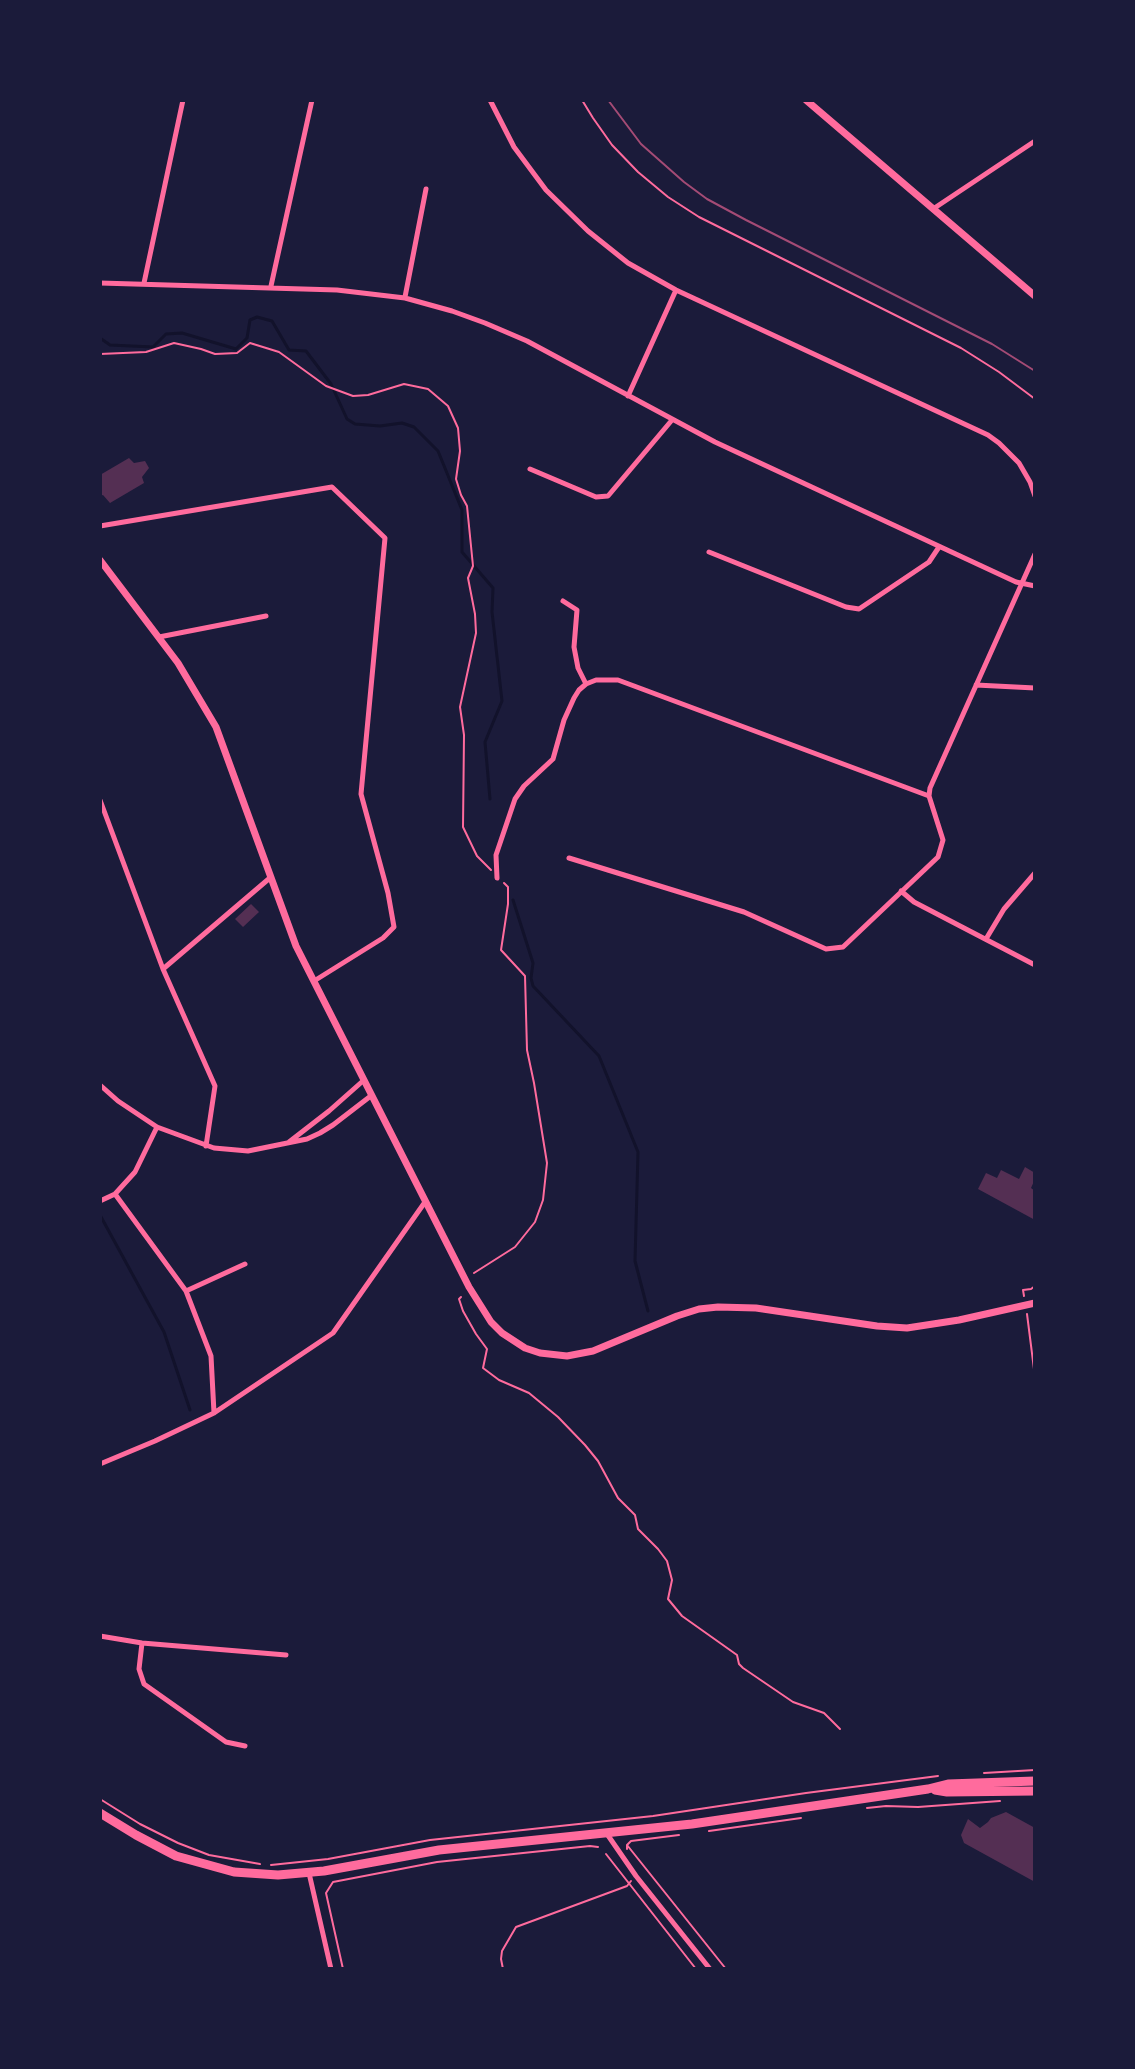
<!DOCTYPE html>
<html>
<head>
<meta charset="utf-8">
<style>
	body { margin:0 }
	#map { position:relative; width:1135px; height:2069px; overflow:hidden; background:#1b1b3a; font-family:"Source Sans 3",sans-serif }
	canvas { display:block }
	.frame { position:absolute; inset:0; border:102px solid #1b1b3a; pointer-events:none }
</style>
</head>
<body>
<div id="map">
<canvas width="1135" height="2069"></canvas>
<div class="frame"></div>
</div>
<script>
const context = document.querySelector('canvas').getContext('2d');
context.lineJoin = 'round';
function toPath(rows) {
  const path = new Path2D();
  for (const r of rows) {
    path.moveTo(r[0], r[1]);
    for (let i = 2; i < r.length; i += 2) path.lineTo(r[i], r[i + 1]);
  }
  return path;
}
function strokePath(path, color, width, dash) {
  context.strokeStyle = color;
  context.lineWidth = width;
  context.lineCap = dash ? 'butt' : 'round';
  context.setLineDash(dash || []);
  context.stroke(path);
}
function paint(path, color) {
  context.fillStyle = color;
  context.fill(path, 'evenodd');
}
strokePath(toPath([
	[100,338,110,345,153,347,166,334,182,333,236,349,247,338,250,320,257,317,272,321,289,350,306,351,331,384,347,419,355,424,380,426,402,423,414,427,438,451,462,510,462,552,493,588,492,612,502,701,485,742,490,799],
	[513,900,533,963,531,978,533,986,599,1056,638,1152,635,1261,648,1311],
	[100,1215,164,1332,190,1410]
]), '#12122b', 3);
paint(toPath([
	[129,458,134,463,145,461,149,468,142,477,144,483,110,503,103,495,100,496,100,475],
	[251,904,259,912,243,927,235,919],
	[1025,1167,1035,1173,1035,1179,1031,1188,1035,1191,1035,1220,978,1189,986,1173,997,1178,1001,1170,1019,1179],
	[1006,1812,1035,1828,1035,1882,964,1843,961,1835,968,1819,980,1828,988,1822,991,1818]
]), '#542f53');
strokePath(toPath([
	[582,100,593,118,612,145,638,172,668,197,699,217,961,348,999,372,1035,399],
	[100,354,146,352,174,343,201,349,215,354,237,353,250,343,279,352,326,386,353,396,368,395,404,384,428,389,448,406,458,428,460,451,456,479,461,495,467,506,473,566,468,578,475,614,476,633,460,707,464,735,463,827,477,856,491,870],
	[474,1273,515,1247,535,1222,543,1200,547,1163,534,1083,527,1050,525,976,501,950,508,904,508,887,504,883],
	[1024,1296,1023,1290,1031,1289,1035,1286],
	[461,1297,459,1299,463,1311,476,1334,487,1349,483,1368,499,1380,529,1393,558,1417,585,1445,598,1461,618,1498,635,1515,638,1529,658,1549,667,1561,672,1580,668,1599,682,1616,737,1655,739,1664,743,1668,793,1702,824,1713,840,1729],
	[1027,1314,1035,1377],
	[984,1773,1035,1770],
	[100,1799,140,1824,178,1843,209,1855,260,1864],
	[867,1808,886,1806,918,1807,1000,1801],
	[709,1831,801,1818],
	[627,1845,726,1969],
	[627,1849,627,1845,631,1841,679,1835],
	[606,1854,696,1969],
	[271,1865,328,1859,430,1840,653,1816,806,1793,938,1776],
	[343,1969,326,1893,333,1882,437,1862,590,1846,598,1847],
	[503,1969,501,1959,502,1951,516,1927,627,1886,631,1881]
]), '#ff6b9d', 2);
strokePath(toPath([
	[490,100,514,147,546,190,588,231,628,263,676,290,988,435,999,443,1019,463,1030,482,1035,496],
	[933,209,1035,141],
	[100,283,337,290,405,298,452,311,485,323,527,341,715,442,1016,582,1035,586],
	[144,283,183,100],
	[271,286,312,100],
	[405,297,426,189],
	[628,396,676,290],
	[530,469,596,497,608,496,672,420],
	[100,526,332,487,385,538,361,794,388,893,394,927,383,938,314,981],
	[709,552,846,607,859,609,929,562,939,547],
	[563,601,577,610,574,647,578,668,586,684],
	[159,637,266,616],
	[976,685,1035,688],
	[100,800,163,969,215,1086,206,1146],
	[569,858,744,912,826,949,843,947,938,857,943,840,929,796,930,788,1035,554],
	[497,878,496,855,515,799,524,786,553,759,564,720,574,698,579,690,586,684,596,680,618,680,929,796],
	[901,891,914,902,1035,965],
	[986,939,1004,909,1035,873],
	[163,969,271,877],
	[100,1085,118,1101,157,1127,214,1148,248,1151,307,1139,320,1133,333,1125,372,1095],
	[289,1142,329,1111,364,1080],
	[115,1194,186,1291,211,1356,214,1413],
	[100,1201,115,1194,135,1172,157,1127],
	[186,1291,245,1264],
	[100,1464,155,1441,214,1413,333,1333,425,1202],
	[100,1636,142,1643,286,1655],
	[142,1643,139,1669,144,1684,226,1742,245,1746],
	[607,1834,636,1876,710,1969],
	[309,1873,331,1969]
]), '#ff6b9d', 5);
strokePath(toPath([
	[100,560,178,663,216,727,296,946,469,1287,491,1322,502,1333,525,1348,540,1353,567,1356,593,1351,677,1316,699,1309,718,1307,756,1308,877,1326,907,1328,959,1320,1035,1303]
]), '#ff6b9d', 7);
strokePath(toPath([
	[806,100,1035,296]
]), '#ff6b9d', 7);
strokePath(toPath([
	[935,1790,947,1792,1035,1791],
	[100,1813,136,1835,176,1856,234,1872,278,1875,324,1871,439,1850,692,1824,928,1789,948,1784,1035,1781]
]), '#ff6b9d', 9);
strokePath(toPath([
	[608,100,641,144,684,182,707,199,746,220,992,344,1035,371]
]), '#a44b75', 2);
</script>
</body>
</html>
